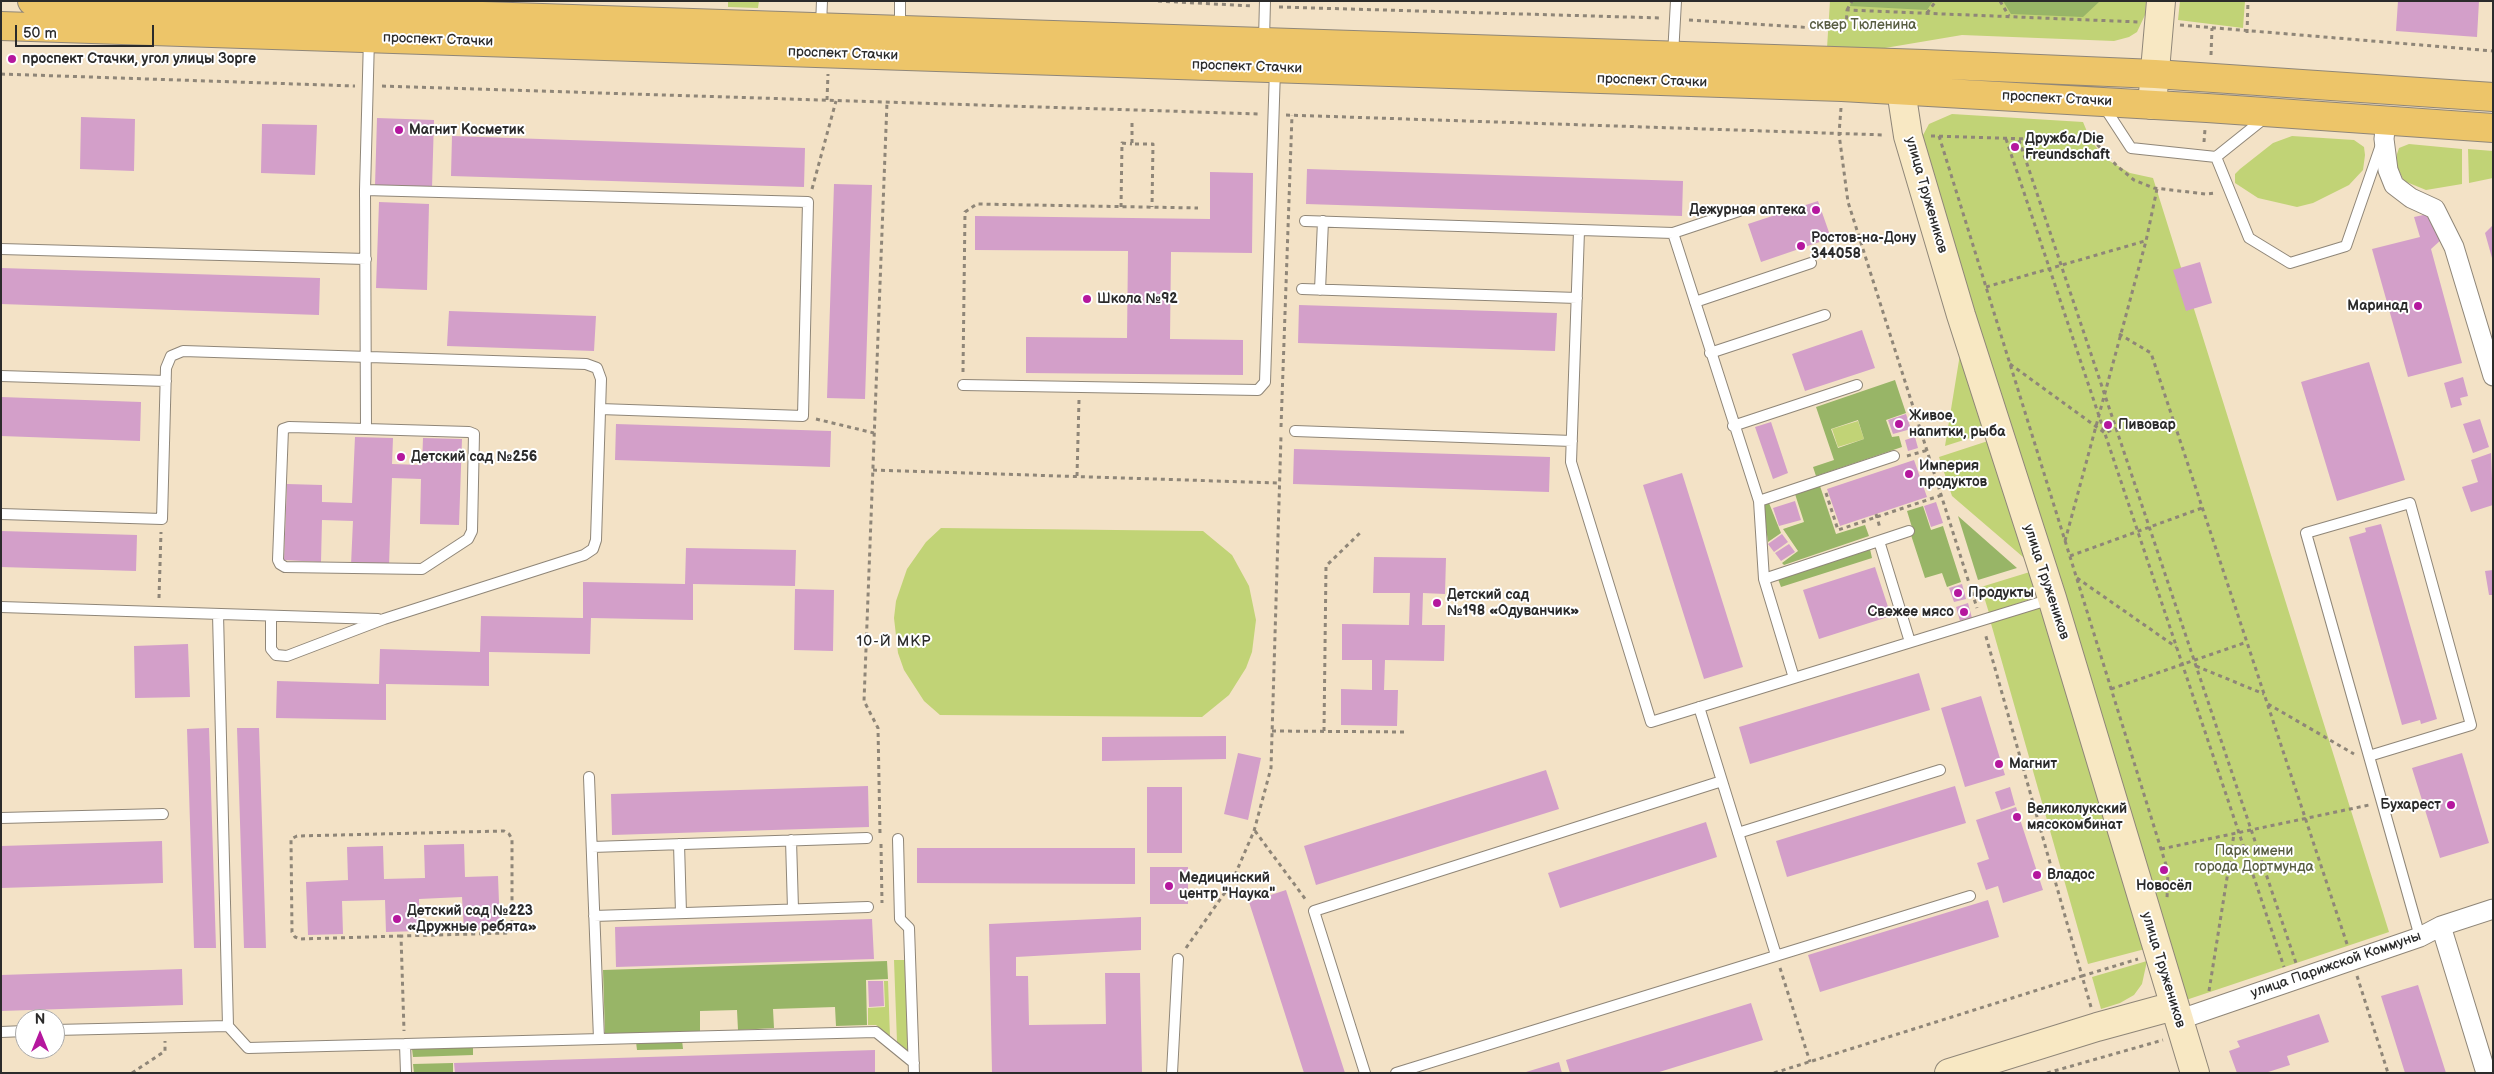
<!DOCTYPE html>
<html>
<head>
<meta charset="utf-8">
<style>
	body { margin:0 }
	#map { position:relative; width:2494px; height:1074px; overflow:hidden; background:#f3e2c6; font-family:"Balsamiq Sans",sans-serif }
	canvas { display:block }
	.frame { position:absolute; inset:0; border:2px solid #2b2b2b; pointer-events:none }
	.north { position:absolute; left:15px; top:1009px; width:50px; height:50px; box-sizing:border-box; background:#fff; border:1px solid #aaa; border-radius:50%; rotate:0deg; font-size:14px; font-weight:700; line-height:20px; text-align:center; color:#2b2b2b }
	.north::after { content:''; display:block; margin:auto; width:18px; height:22px; background:#b5179e; clip-path:polygon(50% 0,100% 100%,50% 72%,0 100%) }
	.scale { position:absolute; left:15px; top:25px; width:139px; height:22px; box-sizing:border-box; border:2px solid #2b2b2b; border-top:0; padding-left:6px; font-size:15px; line-height:18px; white-space:nowrap; color:#2b2b2b; -webkit-text-stroke:4px #fff; paint-order:stroke }
</style>
</head>
<body>
<div id="map">
<canvas width="2494" height="1074"></canvas>
<div class="frame"></div>
<div class="north">N</div>
<div class="scale">50 m</div>
</div>
<script>
const context = document.querySelector('canvas').getContext('2d');
context.lineJoin = 'round';
function paint(path, color) {
  context.fillStyle = color;
  context.fill(path, 'evenodd');
}
function toPath(rows) {
  const path = new Path2D();
  for (const r of rows) {
    path.moveTo(r[0], r[1]);
    for (let i = 2; i < r.length; i += 2) path.lineTo(r[i], r[i + 1]);
  }
  return path;
}
function strokePath(path, color, width, dash) {
  context.strokeStyle = color;
  context.lineWidth = width;
  context.lineCap = dash ? 'butt' : 'round';
  context.setLineDash(dash || []);
  context.stroke(path);
}
function label(font, color, halo, rows, align = 'center') {
  context.font = font + ' "Balsamiq Sans",sans-serif';
  context.lineWidth = 4;
  context.setLineDash([]);
  context.textBaseline = 'middle';
  context.strokeStyle = halo;
  context.fillStyle = color;
  for (const [text, x, y, turn = 0] of rows) {
    context.save();
    context.translate(x, y);
    context.rotate((+turn || 0) * Math.PI / 180);
    context.textAlign = isNaN(turn) ? turn : align;
    if (halo) context.strokeText(text, 0, 0);
    context.fillText(text, 0, 0);
    context.restore();
  }
}
paint(toPath([
	[728,1,759,1,758,8,728,7],
	[1830,1,2146,1,2145,15,2137,32,2129,37,2114,41,1962,35,1873,50,1827,48],
	[2180,1,2245,1,2243,28,2178,20],
	[1952,114,2083,122,2091,141,2106,159,2130,173,2153,178,2389,932,2186,1000,1924,155,1922,137,1929,124],
	[2292,136,2354,140,2364,147,2365,155,2363,170,2349,185,2313,203,2297,207,2258,198,2235,183,2235,174,2240,169,2273,143],
	[2409,144,2462,149,2462,184,2426,190,2404,181,2397,166,2397,154,2399,148],
	[2468,149,2493,151,2493,178,2469,183],
	[1962,342,1989,432,1945,446],
	[1858,421,1864,439,1838,447,1832,429],
	[1991,440,2030,563,1952,496,1939,457],
	[941,528,1203,531,1232,555,1249,586,1256,620,1252,652,1246,668,1229,695,1202,717,940,715,924,701,904,670,898,653,894,618,896,601,907,569,926,542],
	[2033,571,2036,584,2028,600,1989,613,1981,587],
	[2039,607,2043,610,2145,949,2088,964,1990,620],
	[894,960,905,960,908,1051,897,1042],
	[2147,961,2142,984,2134,995,2120,1003,2101,1009,2092,977],
	[884,981,888,981,890,1037,876,1025,868,1025,868,1008,885,1007]
]), '#c1d376');
paint(toPath([
	[1851,1,1933,1,1927,10,1850,6],
	[2003,1,2100,1,2083,17,2011,14],
	[1895,380,1906,413,1886,420,1892,437,1899,436,1902,447,1816,476,1813,467,1834,460,1816,407],
	[1858,420,1864,439,1838,448,1831,429],
	[1820,486,1836,534,1865,525,1869,536,1784,565,1782,563,1798,551,1783,529,1804,522,1795,494],
	[1769,503,1781,533,1768,542,1763,505],
	[1923,506,1931,530,1943,526,1961,582,1947,587,1942,573,1925,578,1911,535,1914,534,1907,511],
	[1958,516,2017,568,1978,580],
	[1870,549,1872,558,1781,587,1778,579],
	[887,961,888,979,866,980,867,1025,836,1026,835,1007,773,1009,774,1028,738,1030,737,1010,700,1011,700,1031,605,1034,603,970],
	[682,1040,683,1049,637,1050,636,1042],
	[473,1047,473,1055,413,1057,412,1049],
	[453,1063,453,1073,414,1073,413,1064]
]), '#98b567');
paint(toPath([
	[2398,1,2479,1,2477,37,2396,31],
	[81,117,135,119,134,171,80,169],
	[377,118,434,120,432,188,375,186],
	[262,124,317,125,315,175,261,173],
	[452,136,805,148,804,187,451,176],
	[1307,169,1683,181,1682,216,1306,204],
	[1210,172,1253,173,1252,253,1171,252,1170,339,1243,340,1243,375,1026,373,1026,337,1127,338,1128,251,975,250,975,216,1210,219],
	[834,184,872,185,865,399,827,398],
	[1818,201,1831,238,1761,262,1748,224],
	[379,202,429,204,427,290,376,288],
	[2428,214,2442,239,2431,249,2462,363,2408,377,2372,249,2420,237,2414,217],
	[2493,225,2493,258,2492,258,2485,233],
	[2200,262,2212,303,2186,311,2173,270],
	[1,268,320,278,319,315,1,304],
	[1299,305,1557,313,1555,351,1298,343],
	[449,311,596,316,594,351,447,346],
	[1862,330,1875,368,1805,391,1792,354],
	[2369,362,2405,480,2337,501,2301,382],
	[2463,377,2468,396,2460,398,2462,405,2451,408,2444,383],
	[1,397,141,402,140,441,1,436],
	[1906,414,1911,429,1893,434,1888,420],
	[2480,419,2489,447,2473,453,2463,424],
	[1771,422,1788,473,1773,479,1755,427],
	[616,424,831,431,830,467,615,460],
	[355,437,393,438,392,464,422,465,423,438,462,439,459,525,420,524,421,479,392,478,389,566,351,565,353,521,322,520,321,562,284,560,287,484,322,485,322,502,352,503],
	[1915,437,1918,448,1908,451,1905,440],
	[1294,449,1550,457,1549,492,1293,484],
	[2491,453,2493,505,2471,512,2462,487,2478,482,2471,460],
	[1914,460,1927,497,1840,526,1827,489],
	[1682,473,1743,667,1704,679,1643,485],
	[1795,501,1801,520,1779,526,1773,508],
	[1936,502,1943,523,1931,527,1924,506],
	[2381,524,2437,719,2421,724,2420,720,2402,725,2349,537,2366,532,2365,528],
	[1,531,137,535,136,571,1,567],
	[1782,534,1788,542,1774,552,1768,544],
	[1789,544,1795,552,1781,561,1775,553],
	[686,548,796,550,795,586,693,584,693,620,591,618,590,654,489,652,489,686,386,684,386,720,276,718,277,681,379,684,380,649,480,652,481,616,583,618,583,582,685,584],
	[1374,557,1446,558,1445,594,1423,593,1422,625,1445,625,1444,661,1385,660,1384,690,1398,690,1397,726,1341,725,1341,689,1372,690,1372,660,1342,660,1342,624,1409,625,1410,593,1373,593],
	[1875,567,1891,616,1819,639,1803,590],
	[2493,570,2493,595,2489,595,2485,571],
	[1962,584,1966,599,1954,602,1949,588],
	[795,589,834,590,833,651,794,650],
	[1968,603,1972,618,1960,621,1956,607],
	[188,644,190,697,135,698,134,646],
	[1919,673,1930,710,1750,764,1739,727],
	[1981,696,2005,775,1965,787,1941,708],
	[209,728,216,948,194,948,187,729],
	[237,728,259,728,266,948,244,948],
	[1226,736,1226,759,1102,761,1102,737],
	[1238,753,1261,758,1248,820,1224,814],
	[2462,753,2489,843,2440,858,2412,768],
	[1546,770,1559,809,1316,885,1304,846],
	[868,786,869,827,612,835,611,794],
	[1955,786,1966,823,1787,877,1776,841],
	[1147,787,1182,787,1182,853,1147,853],
	[2010,787,2015,805,2001,810,1995,792],
	[2016,807,2043,890,2003,903,1998,886,1986,890,1977,863,1989,859,1976,820],
	[1706,822,1717,857,1560,908,1548,873],
	[162,841,163,883,1,888,1,846],
	[464,844,465,877,498,876,500,929,464,930,462,897,419,899,420,931,386,932,385,900,342,901,343,934,308,935,306,882,348,880,347,847,383,846,384,879,425,878,424,845],
	[917,848,1135,848,1135,884,917,883],
	[1150,867,1188,867,1188,904,1150,904],
	[1286,890,1345,1073,1304,1073,1249,902],
	[1988,900,1999,937,1820,992,1808,955],
	[1141,917,1141,950,1016,957,1016,976,1028,976,1029,1025,1106,1024,1105,973,1140,973,1142,1073,992,1073,989,924],
	[872,919,874,959,616,967,615,927],
	[182,969,183,1005,1,1011,1,975],
	[868,981,883,981,884,1006,869,1007],
	[2418,985,2446,1073,2405,1073,2381,996],
	[1751,1003,1763,1040,1656,1073,1570,1073,1566,1060],
	[2319,1014,2329,1042,2287,1056,2290,1065,2265,1073,2237,1073,2229,1051,2240,1047,2237,1041],
	[875,1050,875,1073,455,1073,454,1063],
	[1559,1062,1562,1073,1526,1073,1526,1072]
]), '#d39fc9');
const lane = toPath([
	[821,25,822,1],
	[900,28,900,1],
	[1264,40,1265,1],
	[1673,55,1676,1],
	[2103,105,2131,148,2216,157,2249,238,2290,263,2346,246,2381,145],
	[2216,157,2266,117],
	[365,190,808,202,803,416,600,409],
	[1305,221,1673,233,1739,211],
	[1579,231,1571,462,1651,722,2051,599],
	[1673,233,1759,501,1764,579,1794,678],
	[1,249,366,259],
	[1302,289,1577,298],
	[1320,290,1323,221],
	[1695,302,1811,263],
	[1710,353,1825,315],
	[1,376,166,381],
	[963,385,1258,390,1265,382,1275,69],
	[1733,426,1857,385],
	[366,429,289,427,283,429,278,560,280,564,285,567,422,569,468,539,472,531,474,434,469,432,366,429,365,190,369,38],
	[1295,431,1572,441],
	[1759,501,1894,456],
	[1,514,162,519,166,368,171,356,183,351,586,364,597,368,601,379,596,540,593,549,584,555,384,619,287,656,276,655,271,649,271,616],
	[1879,541,1910,642],
	[1764,579,1909,531],
	[1,607,378,619],
	[218,614,228,1026],
	[1699,707,1776,955],
	[2369,756,2471,725,2410,503,2306,533,2420,937],
	[589,777,599,1039],
	[1,818,163,814],
	[1738,833,1940,770],
	[898,839,900,919,909,928,914,1073],
	[791,840,793,909],
	[679,844,681,913],
	[592,847,867,838],
	[594,916,868,907],
	[55,1030,228,1026,248,1048,876,1032,914,1063],
	[1,1032,25,1031],
	[405,1044,406,1073],
	[1172,1073,1178,959],
	[1365,1073,1314,911,1722,781],
	[1396,1073,1970,896]
]);
const street = toPath([
	[2386,121,2384,139,2388,170,2394,185,2411,198,2435,209,2454,247,2493,376],
	[2441,926,2486,1073],
	[2178,1020,2420,937,2441,926,2493,909]
]);
const secondary = toPath([
	[1917,72,1901,90,1908,136,1961,315,2052,598,2195,1073],
	[2152,105,2161,1],
	[1949,1073,2097,1027,2174,1006]
]);
const primary = toPath([
	[32,1,1924,64,2155,74,2493,97],
	[1,26,1842,87,2207,108,2493,128]
]);
strokePath(lane, '#8f8678', 12);
strokePath(street, '#8f8678', 21);
strokePath(secondary, '#8f8678', 30);
strokePath(primary, '#8f8678', 30);
strokePath(toPath([
	[1158,1,1253,6],
	[2000,1,2009,16],
	[1279,7,1662,18],
	[1847,10,1852,1],
	[1927,13,1936,1],
	[1689,20,1846,30,1847,10,2139,22],
	[2180,25,2493,51],
	[2247,33,2248,1],
	[2211,55,2212,28],
	[1,74,355,86],
	[382,86,1260,114],
	[827,100,828,74],
	[1841,108,1839,134,1848,202,1977,608],
	[1286,115,1885,135],
	[1132,123,1132,144,1153,144,1152,207],
	[1931,136,2094,141,2117,166,2134,180,2154,188,2206,194,2216,193],
	[1939,136,2161,849,2168,871,2167,899],
	[2006,139,2284,967],
	[2019,140,2296,963],
	[2204,142,2205,129],
	[812,189,836,101],
	[1121,207,1122,143,1132,144],
	[1986,287,2145,241],
	[2119,334,2151,353,2347,944],
	[2010,364,2105,433,2116,428],
	[963,372,965,212,977,204,1198,208],
	[816,419,874,433],
	[1281,427,1292,115],
	[1907,456,1928,450],
	[873,470,1279,483],
	[1077,476,1079,400],
	[1826,493,1838,530,1942,495],
	[1876,514,1880,528],
	[2065,541,2146,241,2157,189],
	[2070,556,2202,508],
	[2077,578,2176,647],
	[159,598,161,532],
	[2196,666,2264,694],
	[2111,689,2247,642],
	[2268,704,2354,754],
	[1272,731,1407,732],
	[1324,731,1326,566,1362,531],
	[1255,831,1306,900],
	[880,833,878,728,864,701,887,102],
	[881,844,882,903],
	[2161,849,2369,805],
	[401,936,300,939,295,937,292,932,291,839,297,836,504,831,509,834,512,839,512,931,508,933,401,936,404,1031],
	[1186,948,1231,884,1254,831,1271,768,1281,436],
	[1780,968,1810,1062],
	[2357,976,2388,1073],
	[2209,991,2234,834],
	[2091,1007,2082,976,2138,959],
	[132,1073,165,1051,165,1041],
	[1774,1073,2082,976,1985,633],
	[2047,1073,2163,1040]
]), '#8f8678', 3, [4, 4]);
strokePath(lane, '#fff', 10);
strokePath(street, '#fff', 19);
strokePath(secondary, '#f8e8c3', 28);
strokePath(primary, '#edc569', 28);
for (const [x, y, r, color] of [
	[12,59,5,"#b5179e"],
	[399,130,5,"#b5179e"],
	[2015,147,5,"#b5179e"],
	[1816,210,5,"#b5179e"],
	[1801,246,5,"#b5179e"],
	[1087,299,5,"#b5179e"],
	[2418,306,5,"#b5179e"],
	[1899,424,5,"#b5179e"],
	[2108,425,5,"#b5179e"],
	[401,457,5,"#b5179e"],
	[1909,474,5,"#b5179e"],
	[1958,593,5,"#b5179e"],
	[1437,603,5,"#b5179e"],
	[1964,612,5,"#b5179e"],
	[1999,764,5,"#b5179e"],
	[2451,805,5,"#b5179e"],
	[2017,817,5,"#b5179e"],
	[2164,870,5,"#b5179e"],
	[2037,875,5,"#b5179e"],
	[1169,886,5,"#b5179e"],
	[397,919,5,"#b5179e"]
]) {
  const dot = new Path2D();
  dot.arc(x, y, r, 0, 2 * Math.PI);
  context.fillStyle = color;
  context.fill(dot);
  strokePath(dot, '#fff', 2);
}
label('14px', '#585d42', '#fff', [
	["сквер Тюленина",1863,25],
	["Парк имени",2254,851],
	["города Дортмунда",2254,867]
]);
label('14px', '#2b2b2b', '#fff', [
	["проспект Стачки",438,40,2],
	["проспект Стачки",843,54,2],
	["проспект Стачки",1247,67,2],
	["проспект Стачки",1652,81,2],
	["проспект Стачки",2057,99,3],
	["улица Тружеников",1926,195,74],
	["улица Тружеников",2046,582,72],
	["улица Парижской Коммуны",2336,965,-19],
	["улица Тружеников",2163,970,73]
]);
label('bold 14px', '#2b2b2b', '#fff', [
	["проспект Стачки, угол улицы Зорге",22,59],
	["Магнит Косметик",409,130],
	["Дружба/Die",2025,139],
	["Freundschaft",2025,155],
	["Дежурная аптека",1806,210,"right"],
	["Ростов-на-Дону",1811,238],
	["344058",1811,254],
	["Школа №92",1097,299],
	["Маринад",2408,306,"right"],
	["Живое,",1909,416],
	["напитки, рыба",1909,432],
	["Пивовар",2118,425],
	["Детский сад №256",411,457],
	["Империя",1919,466],
	["продуктов",1919,482],
	["Продукты",1968,593],
	["Детский сад",1447,595],
	["№198 «Одуванчик»",1447,611],
	["Свежее мясо",1954,612,"right"],
	["Магнит",2009,764],
	["Бухарест",2441,805,"right"],
	["Великолукский",2027,809],
	["мясокомбинат",2027,825],
	["Владос",2047,875],
	["Медицинский",1179,878],
	["центр \"Наука\"",1179,894],
	["Новосёл",2164,886,"center"],
	["Детский сад №223",407,911],
	["«Дружные ребята»",407,927]
], 'left');
context.letterSpacing = '1px';
label('15px', '#2b2b2b', '#fff', [
	["10-Й МКР",894,642]
]);
context.letterSpacing = '0px';
</script>
</body>
</html>
